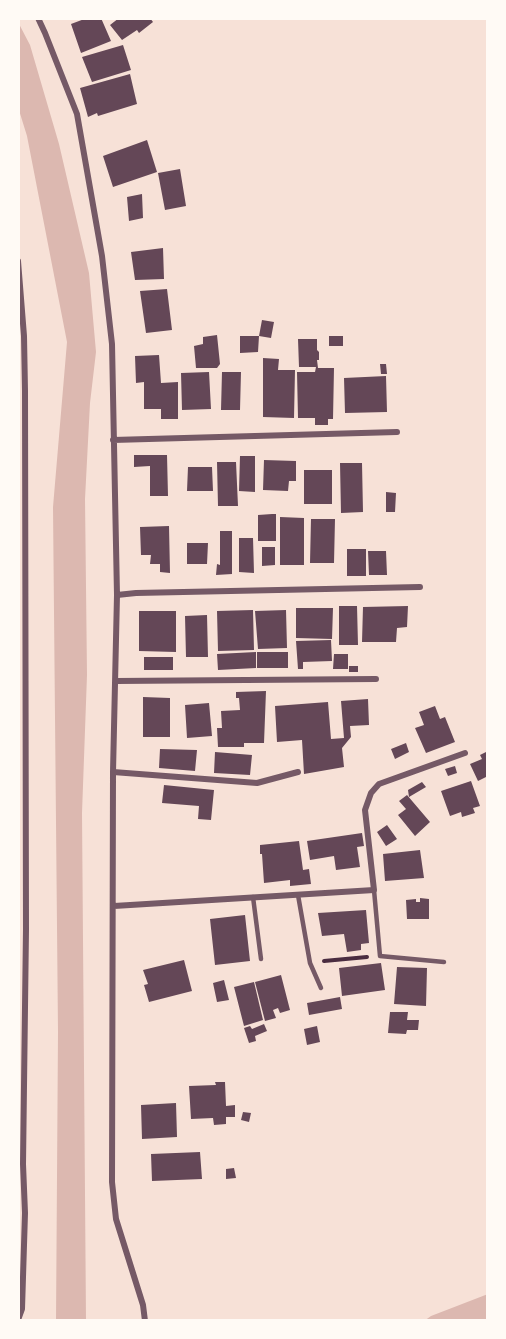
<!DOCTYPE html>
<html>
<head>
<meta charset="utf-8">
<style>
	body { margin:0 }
	#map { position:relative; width:506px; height:1339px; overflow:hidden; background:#f7e1d7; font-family:Arial,sans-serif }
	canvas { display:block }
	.frame { position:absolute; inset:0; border:20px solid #fffaf5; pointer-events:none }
</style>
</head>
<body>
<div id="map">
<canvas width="506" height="1339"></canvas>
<div class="frame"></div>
</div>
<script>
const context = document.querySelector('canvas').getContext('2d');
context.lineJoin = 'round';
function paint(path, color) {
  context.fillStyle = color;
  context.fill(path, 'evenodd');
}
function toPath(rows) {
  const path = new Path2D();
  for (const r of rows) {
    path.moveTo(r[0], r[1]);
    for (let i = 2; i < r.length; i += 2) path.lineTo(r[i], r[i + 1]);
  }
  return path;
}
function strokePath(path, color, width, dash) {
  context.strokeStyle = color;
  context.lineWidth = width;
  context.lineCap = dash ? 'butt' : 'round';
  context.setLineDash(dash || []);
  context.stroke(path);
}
paint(toPath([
	[18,22,30,45,59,144,89,273,96,352,90,403,85,499,87,675,82,813,86,1321,56,1321,58,1032,53,507,67,342,27,136,18,107],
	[488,1294,488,1321,424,1321,431,1316]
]), '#dcb8b0');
paint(toPath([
	[87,18,101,18,111,41,81,53,71,24],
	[119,18,150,18,153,22,139,33,137,30,122,40,110,25],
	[123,45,131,70,92,82,82,57],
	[130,74,137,104,98,116,97,113,88,117,80,88],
	[147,140,157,172,113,187,103,156],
	[180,169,186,206,165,210,158,173],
	[142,194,143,218,129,221,127,197],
	[163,248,164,279,135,280,131,252],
	[167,289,172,330,146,333,140,291],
	[262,320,274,322,271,338,259,336],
	[217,335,220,364,217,368,196,368,194,346,203,344,203,337],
	[240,336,259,336,258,352,240,353],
	[329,336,343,336,343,346,329,346],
	[298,339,317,339,317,350,319,352,319,360,317,360,318,368,334,368,333,419,328,419,328,425,315,425,315,418,298,418,297,372,315,372,316,367,299,367],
	[159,355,161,383,178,382,178,419,161,419,161,409,144,409,144,382,136,383,135,356],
	[263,358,279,359,278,370,295,370,294,418,263,417],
	[380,364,386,364,387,374,381,374],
	[209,372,211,409,182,410,181,373],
	[222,372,241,372,240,410,221,410],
	[386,376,387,412,345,413,344,378],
	[134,455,167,455,168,496,150,496,150,466,134,467],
	[240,456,255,456,255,492,239,491],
	[264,460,296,461,296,481,289,481,288,491,263,490],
	[217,462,236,462,238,506,218,506],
	[340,463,362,463,363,512,341,513],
	[188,467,212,467,213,491,187,491],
	[304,470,332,470,332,504,304,504],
	[386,492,396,493,395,512,386,512],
	[272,514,276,514,276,541,258,541,258,515],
	[280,517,304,518,304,565,280,565],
	[311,519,335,519,334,563,310,563],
	[169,526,170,573,160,572,160,564,150,564,151,555,141,555,140,527],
	[220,531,232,531,232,574,216,575,217,564,220,565],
	[239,538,253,538,254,573,239,572],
	[187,543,208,543,207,564,187,564],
	[262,547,275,547,275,565,262,566],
	[347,549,366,549,366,576,347,576],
	[368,551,386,551,387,575,369,575],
	[339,606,357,606,358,645,339,645],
	[408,606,407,627,397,628,396,642,362,642,363,607],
	[296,608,333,608,332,639,296,638],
	[253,610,254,650,218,651,217,611],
	[286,610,287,648,258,649,255,611],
	[139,611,176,611,176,652,139,651],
	[207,615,208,657,186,657,185,616],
	[331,640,332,661,303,662,303,669,298,669,296,641],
	[256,652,256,668,218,670,217,654],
	[257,652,288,652,288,668,257,668],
	[334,654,348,654,348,669,333,669],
	[144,657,173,657,173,670,144,670],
	[349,666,358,666,358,672,349,672],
	[266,691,264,743,244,743,244,747,218,747,217,728,222,728,221,711,240,710,239,698,236,698,236,692],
	[143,697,170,698,170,737,143,737],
	[368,699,369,725,350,726,351,737,342,748,344,767,304,774,302,740,277,742,275,706,328,702,331,739,344,738,341,701],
	[209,703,212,736,187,738,185,705],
	[435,706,440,719,445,717,455,742,426,753,415,728,424,725,419,712],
	[406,743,409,752,395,759,391,749],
	[160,749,197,750,195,771,159,768],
	[488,751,488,776,478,781,470,764,482,759,480,755],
	[215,752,252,755,250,775,214,773],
	[455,766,457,773,448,776,445,769],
	[471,781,480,806,473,808,475,813,462,817,461,812,450,816,441,791],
	[422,782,426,787,409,797,408,790],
	[164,785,214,790,211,820,198,819,199,806,162,803],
	[407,795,430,822,415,836,398,815,406,809,399,801],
	[387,825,397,839,386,846,377,832],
	[362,833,364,846,357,847,360,867,336,870,334,856,310,860,307,841],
	[299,841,303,870,309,869,311,884,290,886,290,880,264,883,262,854,260,854,260,845],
	[420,850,424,878,385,881,383,854],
	[420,898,429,899,429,919,407,919,406,900,416,899,416,902,420,902],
	[366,910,369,943,361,944,361,950,347,952,344,934,322,936,318,913],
	[245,915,250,961,215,965,210,919],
	[184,960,192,991,149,1002,144,985,148,984,143,970],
	[381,963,385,990,342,996,339,968],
	[397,967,427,968,426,1006,394,1004],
	[281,975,290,1010,280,1013,278,1008,273,1010,276,1018,265,1021,255,982],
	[224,980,229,1000,217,1002,213,983],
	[254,982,263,1020,244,1026,234,987],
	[340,997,342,1009,309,1015,307,1003],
	[390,1012,408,1012,407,1020,419,1020,418,1030,407,1030,406,1034,388,1033],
	[264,1024,267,1031,255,1036,256,1041,249,1043,244,1028,250,1026,252,1029],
	[317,1026,320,1042,307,1045,304,1029],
	[215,1082,225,1082,226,1106,235,1105,235,1117,226,1117,226,1124,214,1125,213,1118,191,1119,189,1086,216,1085],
	[176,1103,177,1137,142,1139,141,1105],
	[243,1112,251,1113,249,1122,241,1120],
	[200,1152,202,1179,152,1181,151,1154],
	[234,1168,236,1178,226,1179,226,1169]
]), '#644757');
strokePath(toPath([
	[324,961,367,957]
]), '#4a2c40', 4);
strokePath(toPath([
	[374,890,380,956,444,962],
	[298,895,310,963,321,988],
	[253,897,261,959]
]), '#755966', 4.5);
strokePath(toPath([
	[38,18,45,33,77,114,102,256,112,344,117,595,113,772,112,1182,116,1219,143,1305,145,1321],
	[18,261,24,336,25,391,26,929,23,1164,25,1213,22,1309,18,1320],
	[113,440,397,432],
	[117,595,136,593,420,587],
	[116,681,376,679],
	[113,772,257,783,298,772],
	[114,906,374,890,365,810,371,793,379,784,465,753]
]), '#755966', 6);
</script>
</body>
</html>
